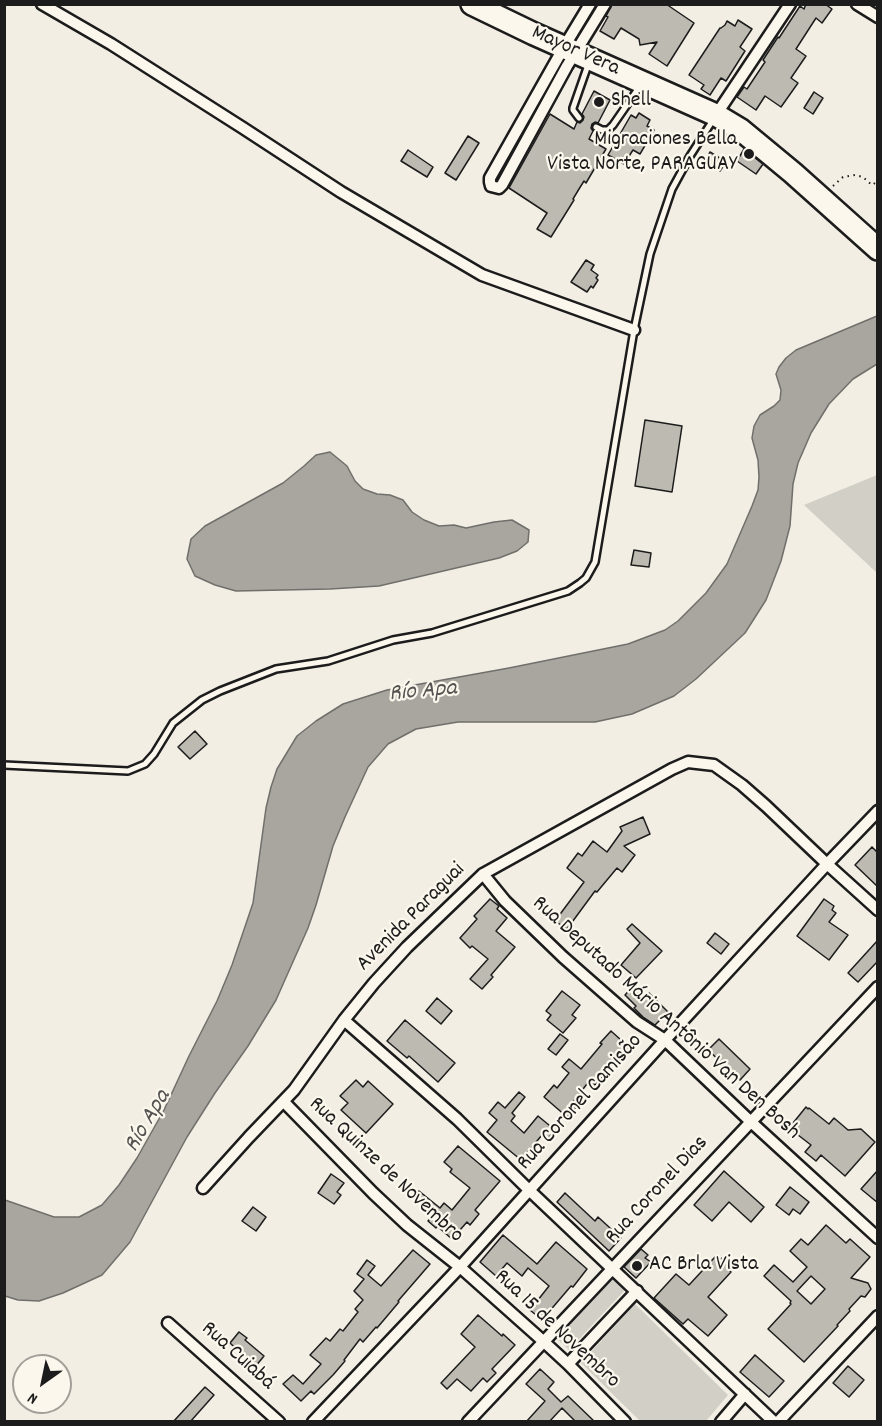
<!DOCTYPE html>
<html>
<head>
<meta charset="utf-8">
<style>
	body { margin:0 }
	#map { position:relative; width:882px; height:1426px; overflow:hidden; background:#f2eee4; font-family:Dekko,sans-serif }
	canvas { display:block }
	.frame { position:absolute; inset:0; border:6px solid #1c1c1c; pointer-events:none }
	.north { position:absolute; left:12px; top:1354px; width:60px; height:60px; box-sizing:border-box; background:#fbf7ec; border:2px solid #a29f99; border-radius:50%; rotate:213deg; font-size:16px; font-weight:700; line-height:24px; text-align:center; color:#1c1c1c }
	.north::after { content:''; display:block; margin:auto; width:21px; height:27px; background:#1c1c1c; clip-path:polygon(50% 0,100% 100%,50% 72%,0 100%) }
</style>
</head>
<body>
<div id="map">
<canvas width="882" height="1426"></canvas>
<div class="frame"></div>
<div class="north">N</div>
</div>
<script>
const context = document.querySelector('canvas').getContext('2d');
context.lineJoin = 'round';
function paint(path, color) {
  context.fillStyle = color;
  context.fill(path, 'evenodd');
}
function toPath(rows) {
  const path = new Path2D();
  for (const r of rows) {
    path.moveTo(r[0], r[1]);
    for (let i = 2; i < r.length; i += 2) path.lineTo(r[i], r[i + 1]);
  }
  return path;
}
function strokePath(path, color, width, dash) {
  context.strokeStyle = color;
  context.lineWidth = width;
  context.lineCap = dash ? 'butt' : 'round';
  context.setLineDash(dash || []);
  context.stroke(path);
}
function label(font, color, halo, rows, align = 'center') {
  context.font = font + ' Dekko,sans-serif';
  context.lineWidth = 4.5;
  context.setLineDash([]);
  context.textBaseline = 'middle';
  context.strokeStyle = halo;
  context.fillStyle = color;
  for (const [text, x, y, turn = 0] of rows) {
    context.save();
    context.translate(x, y);
    context.rotate((+turn || 0) * Math.PI / 180);
    context.textAlign = isNaN(turn) ? turn : align;
    if (halo) context.strokeText(text, 0, 0);
    context.fillText(text, 0, 0);
    context.restore();
  }
}
paint(toPath([
	[877,475,877,573,804,505],
	[612,1278,625,1290,569,1350,555,1337],
	[635,1304,728,1395,706,1421,640,1421,581,1363]
]), '#d2cfc6');
const water = toPath([
	[877,316,877,364,853,379,829,404,811,433,798,463,793,484,790,526,781,561,766,600,745,633,696,679,674,696,632,714,595,722,458,722,416,729,388,744,368,767,345,817,333,846,316,905,308,928,276,1000,248,1046,215,1093,187,1137,130,1242,102,1275,63,1293,39,1301,18,1300,5,1296,5,1200,54,1217,79,1217,102,1205,119,1185,137,1158,164,1110,189,1056,217,1001,232,965,253,903,266,808,271,787,277,769,297,736,316,721,343,704,387,690,509,668,628,644,665,630,678,621,706,593,727,564,752,506,758,490,759,477,758,460,752,438,754,426,760,415,774,406,780,400,781,390,776,374,779,367,786,358,796,350,877,316],
	[330,452,347,466,355,481,363,489,377,494,390,495,403,500,412,512,424,520,439,526,454,525,466,528,494,522,512,520,529,530,528,542,517,551,499,558,379,586,330,589,236,591,215,585,195,576,187,559,191,539,205,526,283,483,304,466,316,455,330,452]
]);
paint(water, '#a9a6a0');
strokePath(water, '#716f6b', 1.5);
const building = toPath([
	[612,4,666,4,694,23,667,66,649,54,657,42,640,45,639,39,621,28,614,39,600,31,608,17,606,16,612,4],
	[806,4,825,4,832,9,822,23,816,18,796,49,806,56,791,78,798,83,781,107,765,96,756,110,737,97,744,87,747,89,765,62,763,60,778,37,779,38,800,6,804,9,806,4],
	[738,20,752,29,740,47,745,51,726,81,721,78,710,95,701,89,704,85,689,75,720,28,721,28,725,25,727,21,735,26,738,20],
	[594,91,610,100,598,123,595,122,592,124,591,128,593,131,589,139,606,149,586,183,584,181,579,189,573,199,574,200,551,237,537,229,547,213,509,188,550,114,574,129,577,122,580,123,583,120,584,117,582,114,594,91],
	[814,92,823,98,813,114,804,108,814,92],
	[639,113,650,120,647,126,654,130,640,154,633,150,624,164,608,155,631,115,636,118,639,113],
	[468,136,479,143,456,180,445,173,468,136],
	[744,149,763,164,756,174,737,161,744,149],
	[408,150,433,167,427,177,401,161,408,150],
	[710,152,726,162,720,171,705,161,710,152],
	[586,260,594,265,591,270,598,275,596,278,598,280,593,288,591,286,587,292,571,282,586,260],
	[645,420,682,426,672,492,635,486,645,420],
	[634,550,651,553,649,567,631,565,634,550],
	[195,731,207,744,190,759,178,747,195,731],
	[643,817,650,834,624,846,635,855,622,872,617,868,597,892,595,891,567,929,555,921,584,882,567,868,578,853,582,856,593,841,607,852,622,831,620,827,643,817],
	[872,847,878,853,878,887,855,865,872,847],
	[490,899,499,906,497,909,507,918,496,931,515,947,491,975,493,977,482,989,470,979,488,959,472,946,470,948,460,938,477,919,474,916,490,899],
	[824,899,834,906,832,910,836,913,829,922,848,935,829,960,797,936,824,899],
	[632,924,662,951,636,978,621,965,640,943,627,929,632,924],
	[715,933,729,944,721,954,707,943,715,933],
	[878,940,878,961,858,982,848,973,878,940],
	[634,985,645,996,649,993,668,1012,655,1025,643,1017,634,1008,636,1006,625,995,634,985],
	[562,991,580,1005,572,1015,576,1018,563,1033,547,1020,551,1015,546,1011,562,991],
	[437,998,452,1011,441,1024,426,1011,437,998],
	[405,1020,455,1063,438,1082,409,1056,407,1058,387,1041,405,1020],
	[611,1031,631,1049,620,1061,617,1058,595,1085,590,1080,573,1102,577,1106,567,1117,544,1097,554,1085,557,1088,569,1073,562,1067,569,1059,581,1069,602,1044,600,1043,611,1031],
	[560,1034,568,1040,556,1055,548,1049,560,1034],
	[719,1039,750,1069,740,1080,708,1050,719,1039],
	[356,1080,363,1087,368,1081,393,1104,366,1133,341,1110,348,1103,340,1096,356,1080],
	[519,1092,525,1097,512,1113,515,1116,511,1121,524,1133,538,1116,555,1130,547,1140,542,1135,521,1160,487,1132,497,1120,489,1113,498,1102,505,1108,519,1092],
	[806,1107,808,1109,809,1108,829,1124,834,1118,848,1130,861,1129,875,1142,845,1176,821,1155,816,1161,805,1152,811,1145,789,1128,806,1107],
	[458,1146,500,1181,475,1210,479,1214,470,1225,467,1222,452,1239,437,1226,436,1228,428,1221,434,1214,414,1197,419,1191,440,1208,444,1203,452,1210,470,1188,450,1172,452,1169,444,1162,458,1146],
	[878,1170,878,1203,861,1189,878,1170],
	[724,1171,764,1207,751,1222,729,1202,712,1221,694,1205,724,1171],
	[331,1174,344,1183,337,1192,341,1195,334,1204,318,1193,331,1174],
	[790,1187,809,1202,800,1214,793,1209,789,1215,776,1205,790,1187],
	[565,1193,595,1221,598,1217,621,1238,609,1251,557,1202,565,1193],
	[253,1207,266,1217,256,1231,242,1221,253,1207],
	[826,1225,846,1243,850,1239,870,1257,851,1278,868,1283,871,1289,865,1297,861,1296,849,1309,850,1311,837,1325,838,1326,804,1362,768,1329,791,1304,790,1303,791,1301,764,1276,774,1265,793,1282,807,1267,790,1251,801,1239,808,1245,826,1225],
	[811,1276,825,1289,811,1304,797,1291,811,1276],
	[503,1235,537,1264,556,1242,587,1269,573,1287,571,1286,542,1320,530,1310,549,1286,528,1268,522,1276,507,1263,496,1276,480,1262,503,1235],
	[641,1249,648,1255,645,1258,651,1262,636,1278,624,1267,641,1249],
	[413,1250,430,1264,398,1301,399,1302,377,1328,376,1327,363,1342,360,1339,344,1360,345,1361,333,1375,314,1394,311,1391,301,1401,283,1384,293,1375,303,1384,321,1364,310,1355,326,1338,330,1341,340,1329,343,1331,358,1312,355,1309,363,1300,354,1291,364,1279,357,1274,367,1260,375,1266,368,1275,381,1286,413,1250],
	[715,1257,719,1261,722,1258,731,1265,728,1269,731,1272,708,1297,727,1315,708,1336,688,1319,683,1324,654,1298,676,1274,689,1285,715,1257],
	[478,1315,502,1336,503,1334,515,1345,492,1369,496,1373,487,1382,483,1378,471,1391,457,1379,447,1389,441,1383,475,1347,461,1334,478,1315],
	[239,1332,247,1338,245,1340,264,1356,255,1367,230,1343,239,1332],
	[755,1355,784,1381,769,1397,740,1372,755,1355],
	[848,1366,864,1380,849,1397,833,1383,848,1366],
	[540,1369,554,1382,548,1389,561,1402,568,1396,595,1422,576,1422,562,1408,549,1422,526,1422,545,1401,526,1384,540,1369],
	[205,1387,214,1395,190,1422,173,1422,205,1387]
]);
paint(building, '#bdbab1');
strokePath(building, '#1c1c1c', 1.5);
const lane = toPath([
	[579,118,573,110,573,108,588,65],
	[596,127,602,130,608,130,613,125,640,86],
	[4,765,128,771,145,764,154,754,173,723,202,700,220,691,276,669,328,661,393,640,432,633,568,591,580,583,586,578,595,562,634,330,650,254,672,189,690,156,713,120]
]);
const street = toPath([
	[42,4,111,44,243,128,341,192,482,275,634,330],
	[590,4,564,47,490,178,490,182,491,186,499,188,502,185,567,66,605,4],
	[857,4,878,17],
	[716,115,790,4],
	[483,874,505,901,563,957,637,1022,665,1040,750,1121,878,1238],
	[344,1020,457,1119,529,1190,774,1422],
	[284,1102,373,1193,407,1225,460,1267,543,1341,568,1364,625,1422],
	[203,1188,249,1137,294,1090,344,1020,374,983,407,947,483,874,672,769,688,762,714,765,742,785,766,806,827,864,878,910],
	[168,1323,279,1422],
	[568,1364,637,1291],
	[313,1422,460,1267,665,1040,827,864,878,811],
	[468,1422,878,987],
	[721,1422,745,1394],
	[778,1422,878,1316]
]);
const highway = toPath([
	[472,4,534,34,716,115,741,130,793,173,878,249]
]);
strokePath(lane, '#1c1c1c', 10);
strokePath(street, '#1c1c1c', 15);
strokePath(highway, '#1c1c1c', 26);
strokePath(toPath([
	[833,186,843,177,855,175,863,177,872,185,878,181]
]), '#1c1c1c', 2, [1.5, 4.5]);
strokePath(lane, '#fbf7ec', 5);
strokePath(street, '#fbf7ec', 10);
strokePath(highway, '#fbf7ec', 21);
for (const [x, y, r, color] of [
	[599,102,6,"#1c1c1c"],
	[749,154,6,"#1c1c1c"],
	[637,1266,6,"#1c1c1c"]
]) {
  const dot = new Path2D();
  dot.arc(x, y, r, 0, 2 * Math.PI);
  context.fillStyle = color;
  context.fill(dot);
  strokePath(dot, '#fbf7ec', 2);
}
label('22px', '#1c1c1c', '#fbf7ec', [
	["Mayor Vera",575,52,24],
	["Avenida Paraguai",412,918,-45],
	["Rua Deputado Mário Antônio Van Den Bosh",665,1019,42],
	["Rua Coronel Camisão",581,1103,-48],
	["Rua Quinze de Novembro",385,1171,43],
	["Rua Coronel Dias",658,1191,-47],
	["Rua 15 de Novembro",556,1330,43],
	["Rua Cuiabá",237,1357,42]
]);
label('22px', '#1c1c1c', '#fbf7ec', [
	["Shell",611,102],
	["Migraciones Bella",737,141,"right"],
	["Vista Norte, PARAGUAY",737,166,"right"],
	["AC Brla Vista",649,1266]
], 'left');
label('italic 24px', '#545351', '#fbf7ec', [
	["Río Apa",423,693,-5],
	["Río Apa",149,1122,-59]
]);
</script>
</body>
</html>
